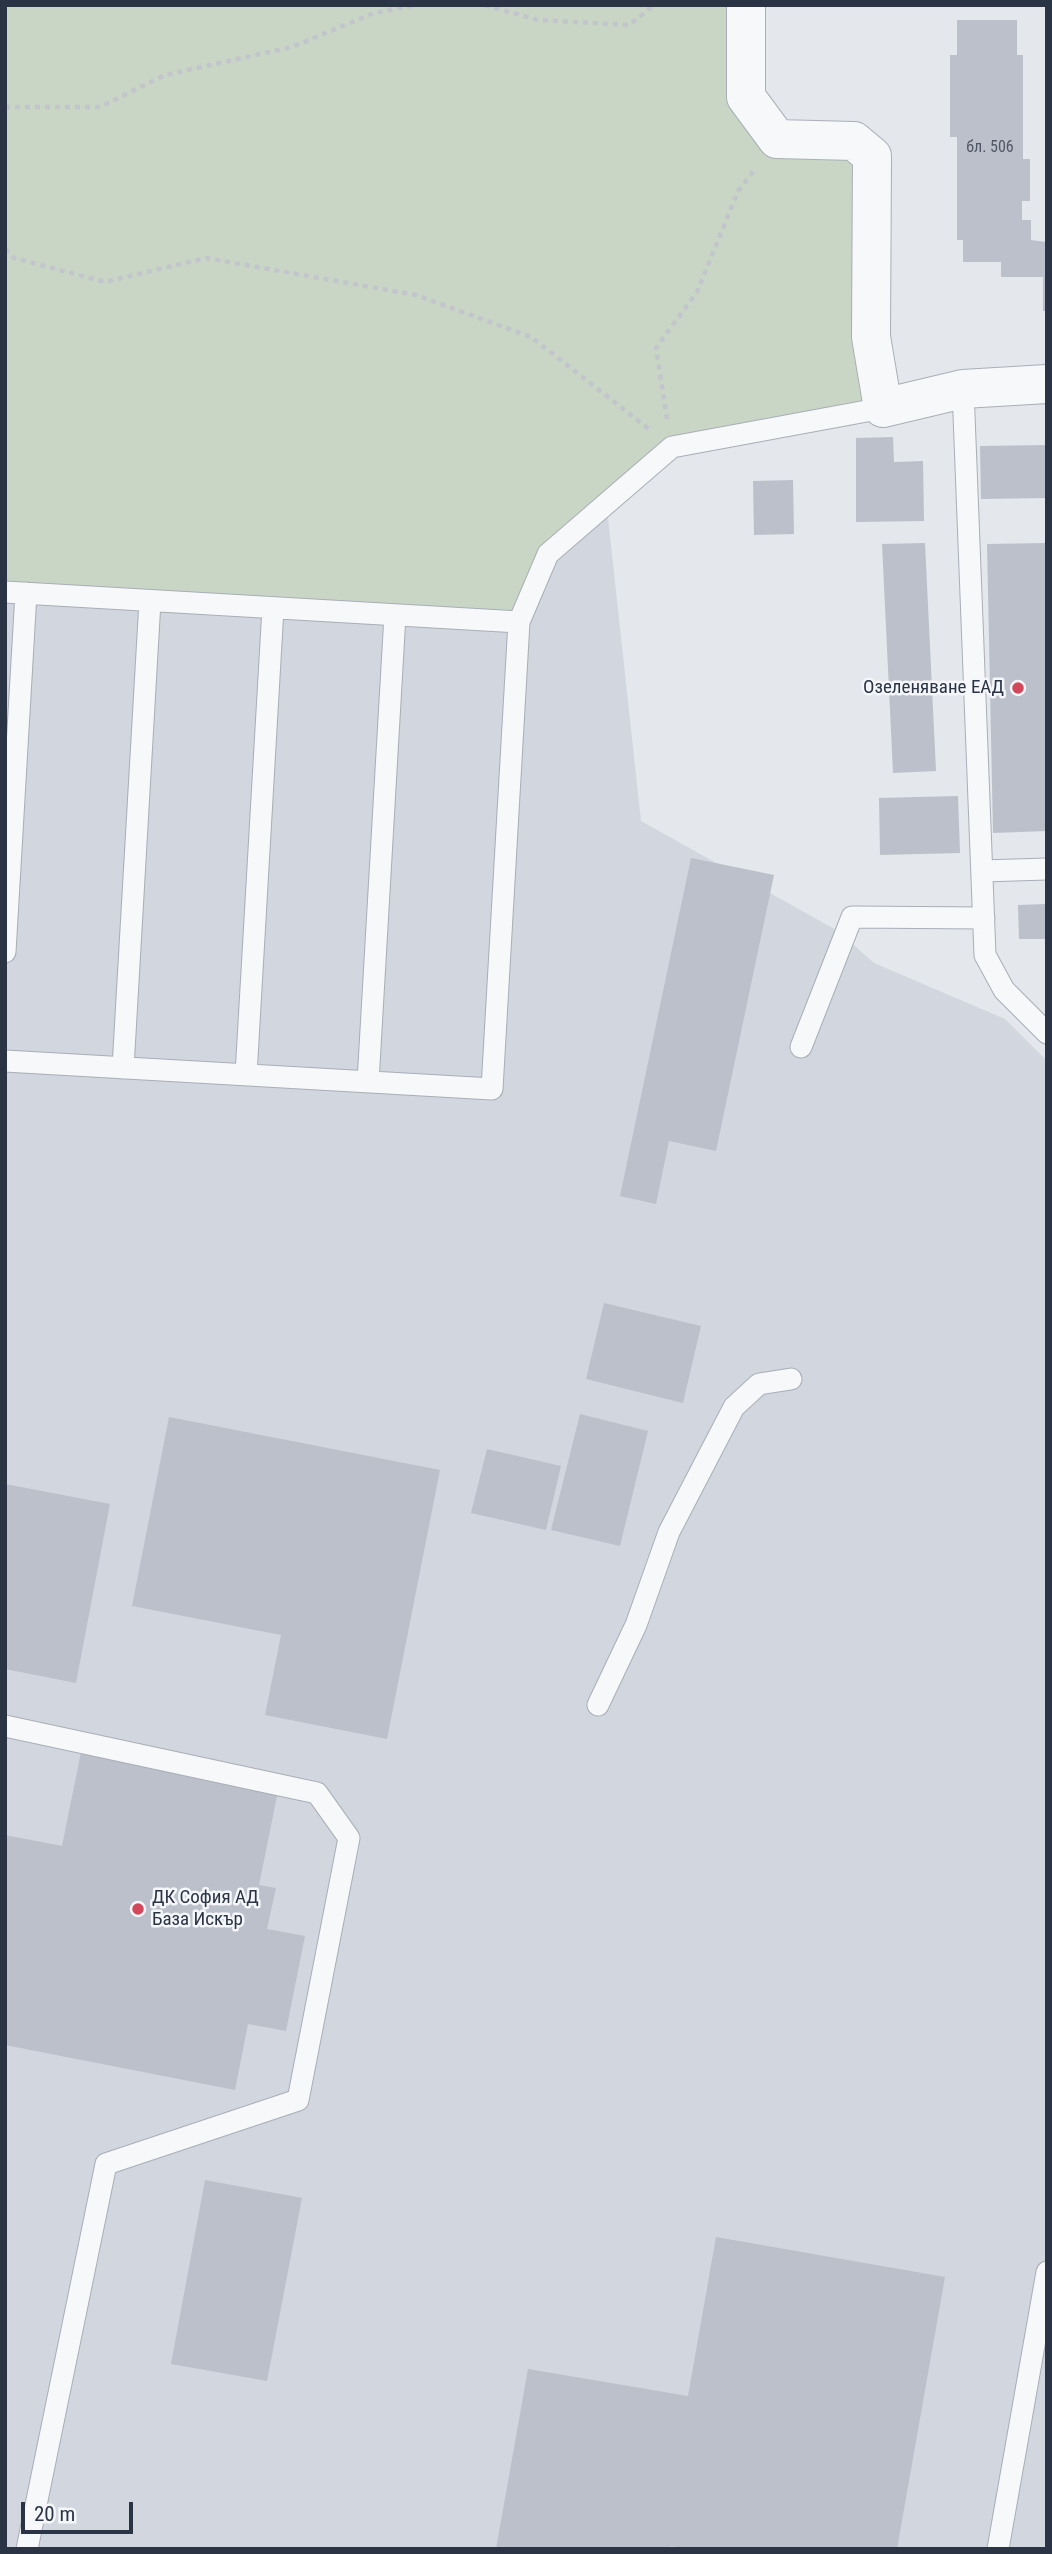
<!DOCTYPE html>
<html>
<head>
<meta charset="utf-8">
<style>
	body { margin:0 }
	#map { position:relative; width:1052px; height:2554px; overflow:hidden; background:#e4e7ec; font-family:"Roboto Condensed",sans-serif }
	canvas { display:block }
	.frame { position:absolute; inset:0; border:7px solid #2b3445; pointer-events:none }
	.scale { position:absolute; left:21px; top:2502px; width:112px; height:32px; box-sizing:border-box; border:4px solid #2b3445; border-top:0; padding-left:9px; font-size:21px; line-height:24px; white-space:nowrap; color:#2b3445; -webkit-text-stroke:5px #f4f6f9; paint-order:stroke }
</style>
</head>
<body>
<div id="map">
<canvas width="1052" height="2554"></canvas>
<div class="frame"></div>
<div class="scale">20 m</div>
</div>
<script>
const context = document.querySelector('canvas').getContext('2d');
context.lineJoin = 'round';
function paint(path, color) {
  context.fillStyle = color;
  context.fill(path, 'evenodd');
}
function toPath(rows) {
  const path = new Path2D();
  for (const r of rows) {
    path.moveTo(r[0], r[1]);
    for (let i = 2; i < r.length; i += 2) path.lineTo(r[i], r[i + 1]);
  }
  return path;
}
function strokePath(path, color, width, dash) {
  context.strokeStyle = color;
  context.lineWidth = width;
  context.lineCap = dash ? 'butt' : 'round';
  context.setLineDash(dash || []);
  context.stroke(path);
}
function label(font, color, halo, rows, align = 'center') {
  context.font = font + ' "Roboto Condensed",sans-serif';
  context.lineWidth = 5;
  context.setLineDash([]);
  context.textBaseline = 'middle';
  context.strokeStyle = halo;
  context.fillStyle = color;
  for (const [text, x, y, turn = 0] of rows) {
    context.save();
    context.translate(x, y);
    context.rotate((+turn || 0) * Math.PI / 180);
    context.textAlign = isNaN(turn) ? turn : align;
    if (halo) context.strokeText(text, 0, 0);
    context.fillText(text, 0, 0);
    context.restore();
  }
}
paint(toPath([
	[599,435,641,821,838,931,874,963,1005,1019,1047,1061,1047,2549,5,2549,5,469]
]), '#d2d6de');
paint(toPath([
	[5,5,746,5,746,97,777,139,854,141,883,408,672,447,548,554,519,622,5,592]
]), '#c9d6c5');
paint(toPath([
	[957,20,1017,20,1017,55,1023,55,1023,159,1030,159,1030,201,1022,201,1022,220,1031,220,1031,240,1047,242,1047,311,1043,311,1043,277,1001,277,1001,262,963,262,963,240,957,240,957,137,950,137,950,55,957,55],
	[893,437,894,462,923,461,924,521,856,522,856,438],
	[1047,445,1047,498,981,499,980,446],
	[793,480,794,534,754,535,753,481],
	[925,543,936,771,893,773,882,544],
	[1047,543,1047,831,993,833,987,544],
	[958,796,960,853,880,855,879,798],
	[691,858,774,875,716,1151,669,1141,656,1204,620,1196],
	[1047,904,1047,939,1019,939,1018,905],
	[604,1303,701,1326,683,1403,586,1379],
	[580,1414,648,1431,620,1546,551,1530],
	[169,1417,440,1470,387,1739,265,1715,281,1635,132,1606],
	[487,1449,561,1466,546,1530,471,1513],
	[5,1484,110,1504,76,1683,5,1669],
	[81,1752,278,1791,259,1885,276,1888,267,1929,305,1936,286,2031,248,2024,235,2090,5,2045,5,1835,62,1846],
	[205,2180,302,2198,267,2381,171,2364],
	[716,2237,945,2277,897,2549,687,2549,671,2546,671,2549,496,2549,528,2369,688,2396]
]), '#bbc0ca');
const lane = toPath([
	[963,389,985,955,1004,990,1047,1033],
	[5,592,519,622],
	[982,871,1047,869],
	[5,952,26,593],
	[801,1047,852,917,984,918],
	[5,1061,492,1089,519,622,548,554,672,447,883,408],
	[123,1068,150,601],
	[246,1075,273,608],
	[368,1082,395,615],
	[598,1705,636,1625,669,1532,734,1407,759,1384,791,1379],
	[5,1726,317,1793,349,1838,298,2100,106,2164,27,2549],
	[998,2549,1047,2272]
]);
const street = toPath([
	[746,5,746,97,777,139,854,141,872,156,871,337,883,408,963,389,1047,384]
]);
strokePath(lane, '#a9aeb7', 23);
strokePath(street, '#a9aeb7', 40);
strokePath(toPath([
	[485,5,538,20,629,25,654,5],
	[5,107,100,107,165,75,292,47,374,13,417,5],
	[5,249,14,258,105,282,206,258,416,295,531,337,649,429],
	[667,419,656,348,697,292,738,191,755,169]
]), '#c2c5cb', 4.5, [5, 5]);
strokePath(lane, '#f7f8fa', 21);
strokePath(street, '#f7f8fa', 38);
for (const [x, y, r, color] of [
	[1018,688,7,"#d1495b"],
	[138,1909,7,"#d1495b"]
]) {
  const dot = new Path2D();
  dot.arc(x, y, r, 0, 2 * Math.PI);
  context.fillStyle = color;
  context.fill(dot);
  strokePath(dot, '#f4f6f9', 2.5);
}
label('16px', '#4f5766', null, [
	["бл. 506",990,148]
]);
label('19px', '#2b3445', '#f4f6f9', [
	["Озеленяване ЕАД",1004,688],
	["ДК София АД",152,1898,"left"],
	["База Искър",152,1920,"left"]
], 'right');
</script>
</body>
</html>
